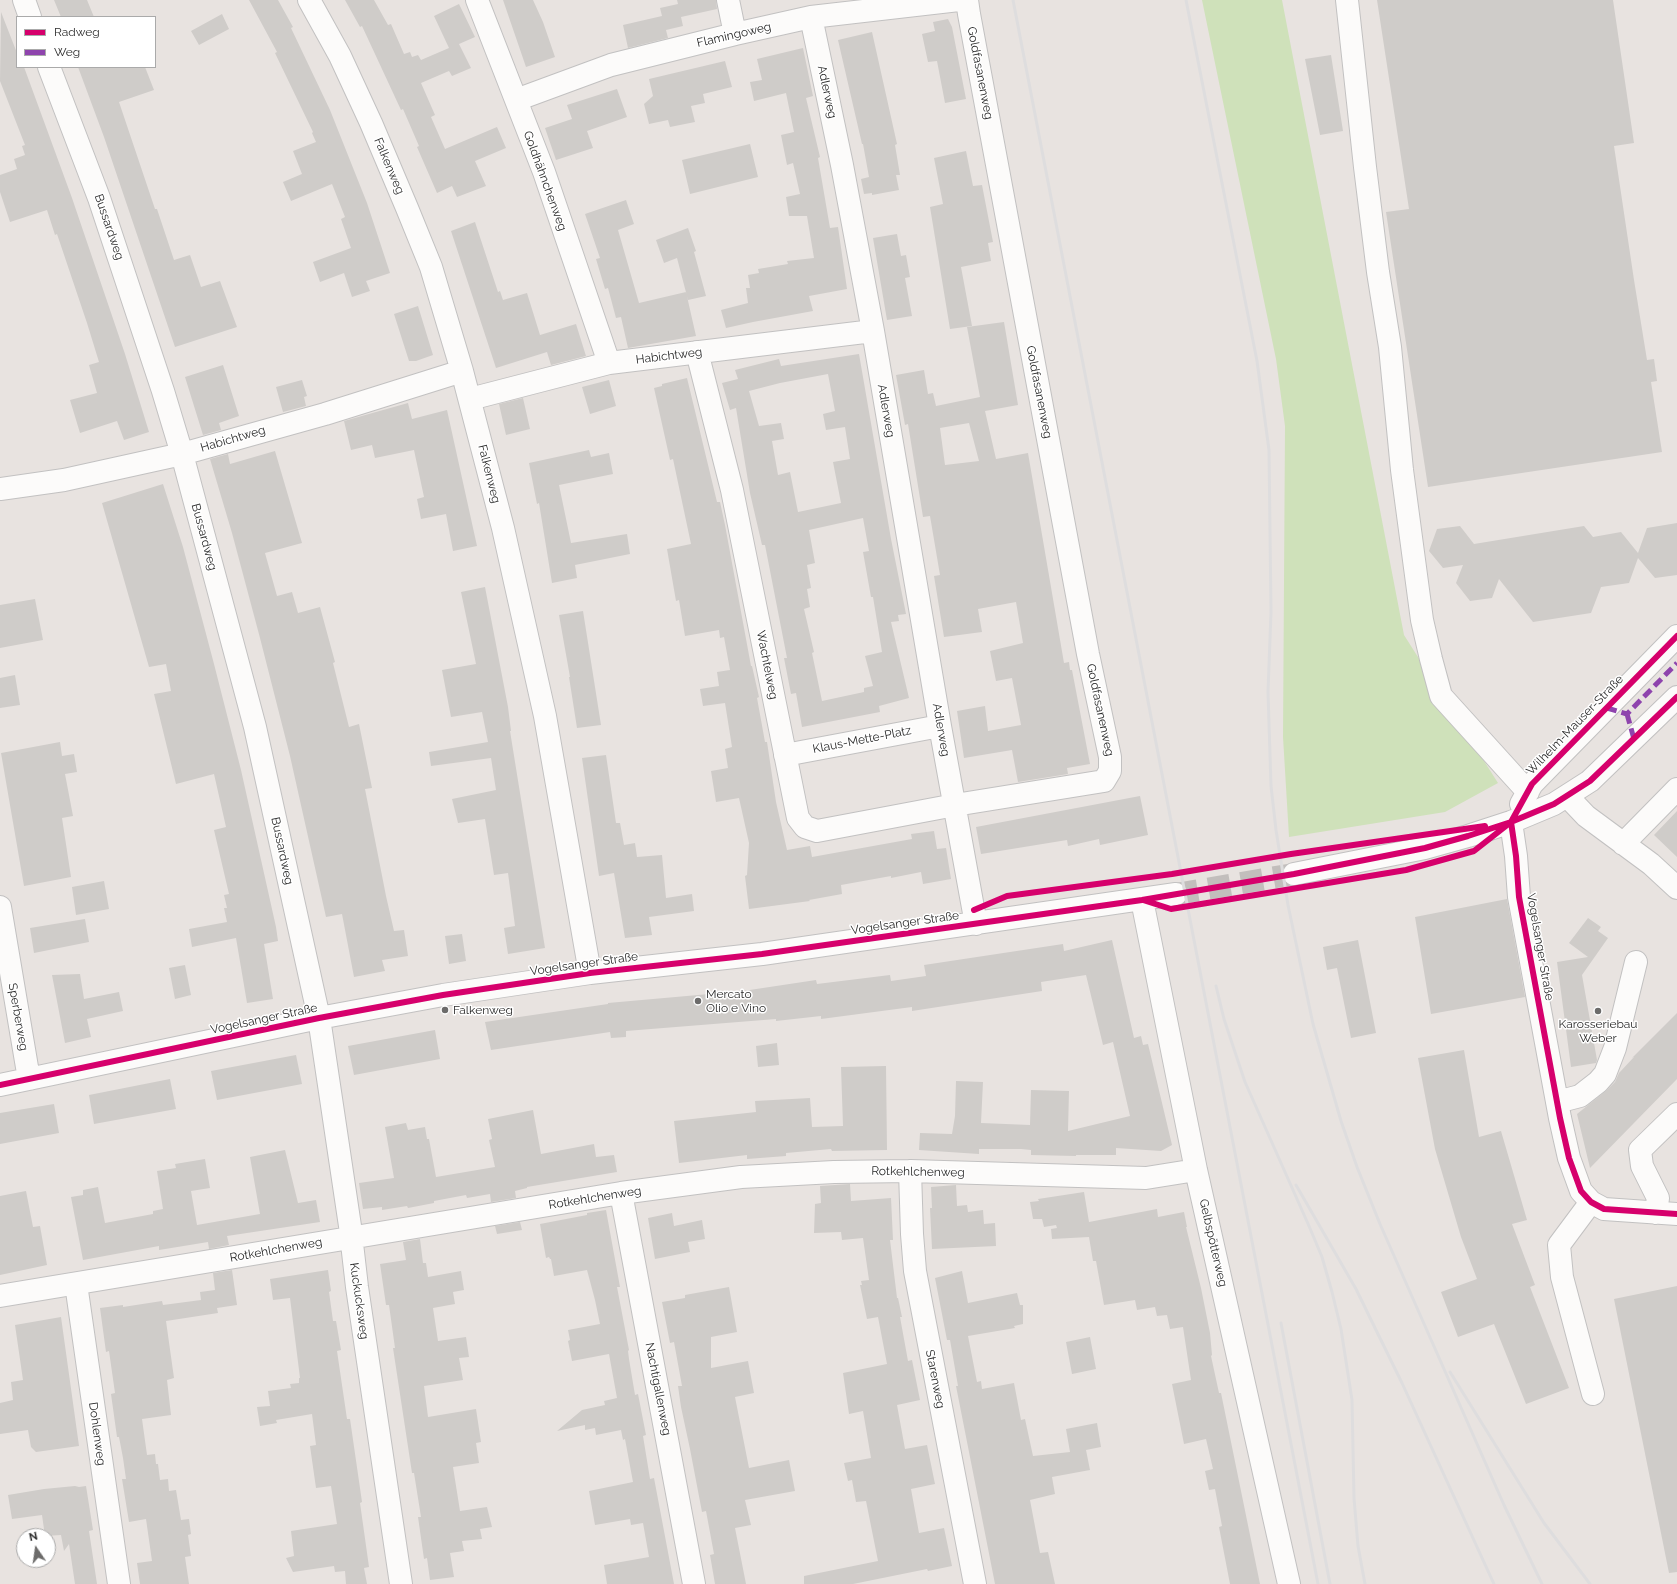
<!DOCTYPE html>
<html>
<head>
<meta charset="utf-8">
<style>
	body { margin:0 }
	#map { position:relative; width:1677px; height:1584px; overflow:hidden; background:#e8e3e0; font-family:Raleway,sans-serif }
	canvas { display:block }
	.legend { position:absolute; left:16px; top:16px; width:140px; height:52px; box-sizing:border-box; background:#fff; border:1px solid #aaa; margin:0; padding:5px 7px; list-style:none; font-size:12px; color:#2a2a2a }
	.legend li { display:flex; align-items:center; gap:8px; height:20px }
	.legend b { width:20px; border:1px solid #aaa }
	.north { position:absolute; left:16px; top:1528px; width:40px; height:40px; box-sizing:border-box; background:#fff; border:1px solid #aaa; border-radius:50%; rotate:347deg; font-size:11px; font-weight:700; line-height:16px; text-align:center; color:#2a2a2a }
	.north::after { content:''; display:block; margin:auto; width:14px; height:18px; background:#6c6b6a; clip-path:polygon(50% 0,100% 100%,50% 72%,0 100%) }
</style>
</head>
<body>
<div id="map">
<canvas width="1677" height="1584"></canvas>
<ul class="legend">
<li><b style="height:5px;background:#d6006c"></b>Radweg</li>
<li><b style="height:5px;background:#8e44ad"></b>Weg</li>
</ul>
<div class="north">N</div>
</div>
<script>
const context = document.querySelector('canvas').getContext('2d');
context.lineJoin = 'round';
function paint(path, color) {
  context.fillStyle = color;
  context.fill(path, 'evenodd');
}
function toPath(rows) {
  const path = new Path2D();
  for (const r of rows) {
    path.moveTo(r[0], r[1]);
    for (let i = 2; i < r.length; i += 2) path.lineTo(r[i], r[i + 1]);
  }
  return path;
}
function strokePath(path, color, width, dash) {
  context.strokeStyle = color;
  context.lineWidth = width;
  context.lineCap = dash ? 'butt' : 'round';
  context.setLineDash(dash || []);
  context.stroke(path);
}
function label(font, color, halo, rows, align = 'center') {
  context.font = font + ' Raleway,sans-serif';
  context.lineWidth = 3;
  context.setLineDash([]);
  context.textBaseline = 'middle';
  context.strokeStyle = halo;
  context.fillStyle = color;
  for (const [text, x, y, turn = 0] of rows) {
    context.save();
    context.translate(x, y);
    context.rotate((+turn || 0) * Math.PI / 180);
    context.textAlign = isNaN(turn) ? turn : align;
    if (halo) context.strokeText(text, 0, 0);
    context.fillText(text, 0, 0);
    context.restore();
  }
}
paint(toPath([
	[1202,0,1282,0,1404,635,1498,783,1445,812,1289,837,1283,737,1285,426,1276,359]
]), '#cfe1ba');
paint(toPath([
	[54,0,87,0,94,17,61,17],
	[249,0,278,0,293,27,291,28,330,110,367,203,390,273,366,281,370,291,352,297,344,273,320,282,313,262,351,248,341,219,345,217,332,184,291,201,283,182,302,174,293,151,316,142,312,133,313,132,275,53,277,52],
	[345,0,374,0,388,25,391,24,404,54,410,52,412,57,418,55,421,60,449,48,434,16,459,4,475,37,459,44,471,68,452,76,449,71,421,83,435,115,431,117,445,149,497,127,506,148,475,161,486,186,457,197,452,186,437,193,417,147,419,146,403,109,401,110,362,26,360,27],
	[503,0,533,0,543,22,555,57,526,67],
	[677,0,716,0,717,9,681,17,683,26,666,30,668,38,628,48,623,25,662,16,660,8,678,4],
	[1377,0,1613,0,1634,143,1614,146,1634,280,1647,360,1654,359,1657,381,1651,382,1662,452,1428,487,1386,212,1409,209],
	[1,12,17,53,17,67,24,67,72,198,125,354,149,432,124,440,117,421,80,433,70,400,97,393,89,365,99,362,87,323,57,234,55,235,47,210,10,222,0,192,0,175,17,169,14,159,25,155,22,146,25,145,0,81],
	[222,14,229,29,199,45,191,31],
	[948,19,952,27,966,99,945,103,937,61,928,62,922,34,935,31,933,22],
	[872,32,897,144,895,145,900,175,896,175,899,190,872,195,872,193,864,194,861,179,869,177,863,144,862,144,838,40],
	[803,48,813,96,806,98,820,157,818,158,830,228,838,227,847,289,809,296,813,311,753,322,726,328,721,310,748,303,746,288,750,288,748,275,759,273,758,269,788,264,787,261,814,258,807,216,789,216,786,197,800,194,793,163,787,165,781,135,794,132,786,93,754,101,750,82,762,80,757,59],
	[1331,55,1343,131,1320,135,1305,59],
	[725,61,732,87,703,94,705,103,691,106,695,122,670,127,668,120,649,124,644,104,653,96,649,79],
	[78,67,145,67,154,90,119,102,155,209,157,209,174,260,190,255,201,287,220,281,237,327,175,347,104,137],
	[617,89,627,117,587,131,593,148,556,160,545,128,572,119,567,105],
	[750,144,758,177,690,194,682,160],
	[966,151,973,186,982,185,993,242,988,243,991,261,961,267,972,326,950,329,930,207,943,204,934,158],
	[626,200,634,224,618,230,639,303,686,292,696,336,628,348,621,317,616,318,608,288,605,289,596,259,600,258,585,214],
	[475,222,498,292,500,291,503,300,527,293,540,335,576,324,586,356,551,365,547,352,496,368,451,231],
	[688,228,696,251,694,252,706,296,688,300,677,258,664,263,656,240],
	[897,234,901,256,906,255,910,277,905,278,912,316,887,320,873,238],
	[418,306,433,355,416,361,409,361,394,314],
	[1004,322,1018,405,985,411,996,459,1028,453,1064,663,1069,662,1070,670,1072,670,1090,764,1067,768,1068,774,1018,782,1012,750,964,758,957,711,985,706,988,731,1021,725,1012,678,996,681,990,651,1023,643,1016,602,978,609,982,632,944,637,934,576,940,575,930,516,923,517,908,424,905,425,896,375,924,370,928,394,933,393,936,406,980,397,967,327],
	[969,423,979,461,945,465,940,428],
	[859,354,891,539,906,614,898,615,899,621,891,622,909,698,879,706,880,712,802,727,796,693,791,694,784,658,787,658,765,545,762,545,750,493,736,408,730,410,722,383,738,379,735,370,779,359,781,366],
	[828,374,835,411,823,414,826,430,845,427,850,459,833,462,841,503,798,512,790,472,778,475,772,441,784,439,781,423,759,426,749,391,780,383],
	[863,518,869,551,863,552,871,597,873,597,882,652,865,656,873,686,864,688,864,692,822,701,812,653,814,652,804,609,810,607,807,589,811,588,807,565,815,563,809,530],
	[223,365,239,416,219,423,221,430,203,435,185,377],
	[687,378,717,502,720,502,725,525,751,666,752,666,759,697,757,698,765,742,767,742,776,802,787,850,810,846,812,857,912,839,911,834,934,831,937,849,946,848,951,879,923,884,921,872,891,878,891,876,841,885,842,894,809,900,810,901,749,909,745,876,747,875,749,843,739,798,716,802,711,771,728,768,725,749,732,747,725,703,703,706,700,689,719,686,717,672,730,670,724,637,720,638,719,630,685,636,679,600,676,601,667,549,691,544,673,459,670,460,654,388,662,386,662,384],
	[302,380,307,396,304,397,306,406,283,412,276,387],
	[609,380,616,406,590,414,582,387],
	[523,398,530,429,506,435,499,404],
	[408,403,412,419,447,410,477,546,453,551,446,514,421,519,417,499,424,497,414,450,375,458,372,445,351,450,344,421],
	[589,450,591,457,609,453,613,474,559,485,571,543,627,534,630,554,575,565,577,578,552,583,539,503,537,504,529,463],
	[275,451,302,543,265,553,277,596,292,592,298,613,320,607,335,662,333,663,349,727,359,724,372,788,365,789,386,896,394,931,404,930,408,956,382,960,385,971,354,977,342,914,326,917,290,756,260,638,232,533,210,459,228,454,230,464],
	[163,484,183,547,214,664,241,770,276,927,278,941,264,944,273,999,247,1003,236,938,192,947,189,929,227,922,224,908,227,908,224,895,229,894,214,830,226,827,214,774,176,784,154,694,171,691,166,664,149,667,102,503],
	[1677,523,1677,575,1655,578,1638,558,1629,583,1601,587,1591,613,1533,622,1499,579,1492,598,1470,601,1456,583,1463,565,1443,568,1429,551,1437,529,1460,526,1474,544,1584,526,1593,537,1621,532,1638,553,1647,528],
	[485,587,508,707,511,731,510,731,545,948,508,954,504,928,515,926,508,873,494,875,485,819,458,823,452,799,496,790,491,758,431,766,429,752,488,742,482,712,451,717,442,670,476,664,461,592],
	[35,599,43,640,0,648,0,605],
	[583,611,601,725,577,728,569,677,570,677,559,615],
	[15,675,20,705,0,708,0,678],
	[60,742,62,756,74,754,77,772,65,774,73,816,62,818,71,877,24,886,1,753],
	[606,755,616,823,620,823,624,845,635,843,637,857,662,855,666,898,692,894,694,911,649,917,652,935,625,938,614,873,599,876,582,758],
	[1140,796,1148,835,1100,845,1099,839,1068,846,1067,840,981,854,976,827],
	[1677,811,1677,857,1654,835],
	[104,881,109,909,76,915,72,887],
	[1507,899,1525,997,1431,1014,1415,917],
	[1588,918,1601,927,1598,931,1608,938,1582,975,1597,1060,1596,1063,1571,1067,1557,962,1588,957,1569,943],
	[85,919,89,942,34,953,30,928],
	[462,934,466,961,449,964,445,936],
	[1112,940,1134,1038,1141,1036,1143,1045,1148,1044,1172,1145,1161,1151,1116,1148,1116,1155,1076,1155,1076,1156,1031,1155,1031,1150,1021,1149,979,1149,979,1154,919,1150,920,1133,952,1134,955,1116,956,1081,983,1082,981,1123,1030,1125,1031,1090,1069,1091,1068,1131,1130,1116,1113,1042,1103,1045,1086,975,1041,982,1042,991,912,1011,912,1007,821,1019,821,1016,776,1021,776,1019,626,1031,626,1037,611,1038,610,1032,491,1050,485,1022,608,1004,608,1003,743,991,816,980,817,984,890,975,891,981,926,976,924,965,1063,944,1064,951],
	[1358,940,1376,1033,1351,1038,1337,968,1327,970,1323,947],
	[185,965,191,995,175,999,169,968],
	[80,974,84,999,119,992,123,1011,87,1019,91,1037,65,1043,52,975],
	[1677,1013,1677,1079,1590,1168,1577,1114,1607,1090,1615,1082,1619,1073,1634,1057,1632,1058],
	[435,1030,440,1059,354,1075,348,1046],
	[777,1043,779,1065,758,1067,756,1046],
	[1464,1050,1479,1137,1501,1131,1527,1220,1512,1224,1535,1285,1530,1287,1569,1388,1526,1404,1494,1324,1458,1337,1441,1292,1477,1279,1461,1237,1435,1149,1418,1058],
	[296,1055,302,1084,217,1100,211,1071],
	[886,1066,887,1150,832,1151,831,1149,786,1153,786,1156,747,1159,747,1155,679,1163,674,1121,756,1112,755,1101,810,1098,812,1127,843,1126,841,1067],
	[170,1079,176,1109,94,1124,89,1095],
	[54,1104,59,1133,0,1144,0,1113],
	[533,1110,541,1154,594,1144,596,1157,614,1155,617,1172,527,1187,527,1188,515,1191,516,1198,491,1202,490,1194,467,1198,466,1195,434,1201,434,1203,408,1208,407,1206,382,1210,382,1207,363,1209,359,1183,394,1178,385,1127,406,1123,408,1130,425,1127,427,1139,429,1139,436,1177,495,1167,489,1140,492,1139,488,1119],
	[285,1150,298,1203,316,1200,320,1222,227,1236,229,1245,209,1249,208,1242,159,1250,159,1246,83,1260,71,1197,83,1195,83,1190,98,1187,105,1223,153,1214,153,1211,163,1209,157,1171,176,1168,175,1164,205,1159,210,1188,191,1191,197,1225,260,1214,250,1157],
	[850,1184,851,1201,891,1198,893,1240,890,1240,897,1298,898,1298,902,1317,900,1317,908,1361,912,1360,920,1400,897,1405,905,1449,927,1445,935,1484,911,1489,919,1533,944,1528,952,1566,928,1571,927,1569,853,1584,804,1584,804,1576,878,1561,866,1501,856,1502,852,1480,848,1481,844,1463,871,1458,863,1411,849,1414,843,1373,887,1364,878,1317,867,1319,860,1285,862,1285,861,1281,869,1280,863,1238,842,1240,841,1232,814,1233,815,1204,821,1203,820,1186],
	[956,1185,957,1206,967,1205,968,1212,983,1210,984,1224,995,1223,996,1246,932,1249,930,1208,932,1208,931,1187],
	[26,1191,33,1227,40,1226,47,1265,0,1275,0,1196],
	[1084,1192,1089,1222,1157,1209,1158,1217,1184,1212,1187,1227,1186,1227,1201,1288,1210,1333,1212,1355,1211,1356,1219,1393,1221,1393,1260,1584,1230,1584,1219,1527,1222,1526,1215,1489,1209,1490,1205,1471,1213,1469,1206,1439,1184,1444,1172,1384,1191,1380,1183,1327,1170,1329,1167,1315,1157,1316,1155,1307,1137,1310,1135,1300,1104,1305,1096,1261,1093,1261,1089,1237,1052,1239,1051,1229,1057,1228,1056,1225,1044,1227,1042,1219,1033,1219,1030,1202,1039,1201,1038,1199],
	[606,1210,620,1287,617,1287,629,1350,628,1351,629,1359,635,1395,638,1394,646,1435,643,1436,650,1479,654,1478,674,1584,607,1584,604,1565,649,1557,643,1523,631,1525,630,1519,595,1525,589,1491,633,1482,625,1439,623,1440,621,1430,596,1435,595,1428,585,1430,585,1425,557,1431,582,1410,605,1405,604,1401,617,1398,609,1354,572,1361,568,1341,570,1340,568,1330,600,1324,595,1300,587,1270,554,1276,551,1259,550,1259,549,1257,546,1258,540,1224,587,1215,587,1213],
	[672,1213,674,1226,702,1220,705,1239,688,1242,690,1252,655,1259,648,1218],
	[520,1222,522,1230,497,1234,495,1226],
	[420,1239,423,1263,426,1263,428,1277,461,1271,464,1290,453,1292,455,1304,433,1308,438,1341,466,1337,469,1357,459,1358,463,1380,424,1386,428,1417,476,1409,481,1442,476,1443,479,1463,453,1467,460,1511,487,1507,492,1527,480,1529,482,1539,462,1541,464,1551,450,1553,454,1577,430,1580,427,1558,424,1559,418,1517,421,1517,414,1473,412,1473,393,1348,395,1348,389,1305,386,1305,380,1264,406,1260,403,1242],
	[232,1270,237,1305,217,1308,218,1313,166,1321,174,1378,167,1380,171,1415,142,1419,147,1455,155,1454,156,1464,158,1464,160,1480,168,1479,169,1491,176,1490,181,1520,189,1519,191,1534,188,1535,191,1556,185,1557,189,1584,140,1584,137,1563,152,1561,146,1519,129,1522,122,1479,126,1479,123,1458,119,1437,117,1437,111,1394,115,1393,109,1351,106,1352,100,1308,123,1305,123,1307,162,1301,163,1305,201,1300,200,1292,215,1290,213,1273],
	[328,1270,331,1291,329,1292,333,1321,336,1321,341,1350,337,1351,347,1419,350,1419,362,1502,360,1503,369,1567,364,1568,367,1584,346,1584,345,1571,335,1572,334,1566,293,1572,286,1558,294,1556,291,1531,337,1524,331,1486,316,1488,310,1446,316,1445,312,1414,276,1420,277,1423,260,1426,257,1407,270,1406,268,1391,291,1388,290,1384,299,1383,299,1378,300,1378,290,1298,273,1300,270,1279],
	[962,1271,968,1303,1017,1293,1020,1305,1023,1305,1023,1324,1014,1326,1015,1328,968,1336,977,1382,981,1381,982,1389,1014,1383,1021,1420,1025,1419,1033,1456,1070,1452,1066,1429,1097,1423,1101,1447,1086,1450,1090,1470,1052,1477,1055,1494,1030,1500,1040,1553,1048,1552,1055,1584,995,1584,956,1386,958,1386,950,1340,947,1340,935,1278],
	[1677,1286,1677,1572,1669,1573,1614,1299],
	[729,1287,737,1332,711,1337,711,1368,748,1361,754,1393,735,1397,749,1468,789,1460,795,1491,745,1500,751,1525,735,1528,746,1584,715,1584,710,1555,714,1554,706,1511,702,1512,690,1449,681,1407,678,1386,682,1386,674,1342,670,1343,662,1302,685,1298,685,1295],
	[61,1317,79,1446,36,1452,31,1447,28,1430,0,1434,0,1403,13,1400,11,1382,23,1380,15,1325],
	[1090,1337,1096,1369,1072,1374,1066,1342],
	[75,1486,79,1487,86,1486,93,1530,89,1531,97,1584,75,1584,69,1544,64,1551,61,1535,45,1536,42,1515,12,1519,8,1495,44,1489]
]), '#cfccc9');
strokePath(toPath([
	[1176,894,1294,874]
]), '#c2bebc', 22, [22, 11]);
const minor = toPath([
	[24,0,30,17],
	[309,0,340,56,371,123,407,208,431,267,462,371,503,528,545,716,590,973],
	[477,0,544,172,609,363],
	[728,0,735,34],
	[1347,0,1365,167,1378,272,1390,347,1402,470,1422,620,1431,659,1441,696,1528,792],
	[811,17,842,165,873,331,940,726,976,924],
	[49,67,99,198,163,391,182,454,255,727,319,1018,350,1226,357,1287,401,1584],
	[516,100,611,65,735,34,811,17,959,0],
	[697,352,732,490,798,818,805,827,817,831,955,805,1104,781,1110,771,1110,757,1088,654,969,14,967,0],
	[470,399,609,363,873,331],
	[0,489,64,480,182,454,325,414,462,371],
	[785,755,940,726],
	[1567,796,1586,816,1651,864,1677,888],
	[1521,804,1532,784,1677,636],
	[1511,822,1516,856,1519,897,1560,1118,1569,1158,1581,1191,1591,1202,1604,1209,1677,1214],
	[1623,844,1677,789],
	[1294,874,1425,848,1468,836,1511,822,1554,804,1590,781,1677,697],
	[1142,900,1196,1170,1289,1584],
	[0,907,29,1079],
	[0,1085,319,1018,443,995,590,973,762,954,1176,894],
	[1557,1102,1580,1096,1598,1082,1605,1074,1615,1048,1636,962],
	[910,1171,912,1234,915,1271,975,1584],
	[621,1193,694,1584],
	[1591,1202,1559,1245,1562,1277,1593,1394],
	[1656,1213,1658,1198,1642,1166,1640,1150,1677,1114],
	[76,1284,119,1584],
	[0,1296,621,1193,741,1177,834,1172,910,1171,1146,1178,1196,1170]
]);
strokePath(minor, '#c2c1c1', 24);
strokePath(minor, '#fcfbfa', 22);
strokePath(toPath([
	[1013,0,1318,1584],
	[1186,0,1257,361,1269,450,1271,612,1268,692,1271,786,1276,830,1288,905,1313,1024,1341,1121,1357,1167,1380,1224,1504,1505,1542,1584],
	[1216,986,1224,1019,1245,1082,1309,1226,1322,1257,1332,1292,1341,1329,1352,1400,1354,1498,1358,1546,1365,1584],
	[1296,1185,1356,1289,1376,1330,1402,1383,1494,1584],
	[1281,1323,1330,1584],
	[1450,1372,1544,1523,1590,1584]
]), '#deddde', 3);
strokePath(toPath([
	[1607,708,1627,714,1677,663],
	[1627,714,1634,739]
]), '#8e44ad', 5, [10, 5]);
strokePath(toPath([
	[1511,822,1516,856,1519,897,1560,1118,1569,1158,1581,1191,1591,1202,1604,1209,1677,1214],
	[1143,900,1171,909,1406,870,1474,851,1511,822,1532,784,1677,636],
	[974,910,1007,896,1172,874,1291,854,1485,826],
	[0,1085,319,1018,443,995,590,973,762,954,1142,900,1294,874,1425,848,1468,836,1511,822,1554,804,1590,781,1677,697]
]), '#d6006c', 6);
for (const [x, y, r, color] of [
	[698,1001,4,"#6c6b6a"],
	[445,1010,4,"#6c6b6a"],
	[1598,1011,4,"#6c6b6a"]
]) {
  const dot = new Path2D();
  dot.arc(x, y, r, 0, 2 * Math.PI);
  context.fillStyle = color;
  context.fill(dot);
  strokePath(dot, '#fff', 1.5);
}
label('12px', '#2a2a2a', '#fff', [
	["Flamingoweg",734,35,-13],
	["Goldfasanenweg",980,73,79],
	["Adlerweg",827,92,78],
	["Falkenweg",389,166,67],
	["Goldhähnchenweg",545,181,70],
	["Bussardweg",109,227,71],
	["Habichtweg",669,356,-7],
	["Goldfasanenweg",1039,392,79],
	["Adlerweg",886,411,80],
	["Habichtweg",233,439,-16],
	["Falkenweg",489,474,76],
	["Bussardweg",204,537,75],
	["Wachtelweg",767,665,79],
	["Goldfasanenweg",1100,710,78],
	["Wilhelm-Mauser-Straße",1575,725,-46],
	["Adlerweg",941,730,80],
	["Klaus-Mette-Platz",862,740,-11],
	["Bussardweg",282,851,78],
	["Vogelsanger Straße",905,923,-8],
	["Vogelsanger Straße",1540,947,80],
	["Vogelsanger Straße",584,964,-8],
	["Sperberweg",18,1017,80],
	["Vogelsanger Straße",264,1019,-12],
	["Rotkehlchenweg",918,1172,1],
	["Rotkehlchenweg",595,1198,-9],
	["Gelbspötterweg",1213,1243,77],
	["Rotkehlchenweg",276,1250,-10],
	["Kuckucksweg",359,1301,82],
	["Starenweg",935,1379,79],
	["Nachtigallenweg",658,1389,79],
	["Dohlenweg",97,1434,82]
]);
label('12px', '#2a2a2a', '#fff', [
	["Mercato",706,994],
	["Olio e Vino",706,1008],
	["Falkenweg",453,1010],
	["Karosseriebau",1598,1024,"center"],
	["Weber",1598,1038,"center"]
], 'left');
</script>
</body>
</html>
